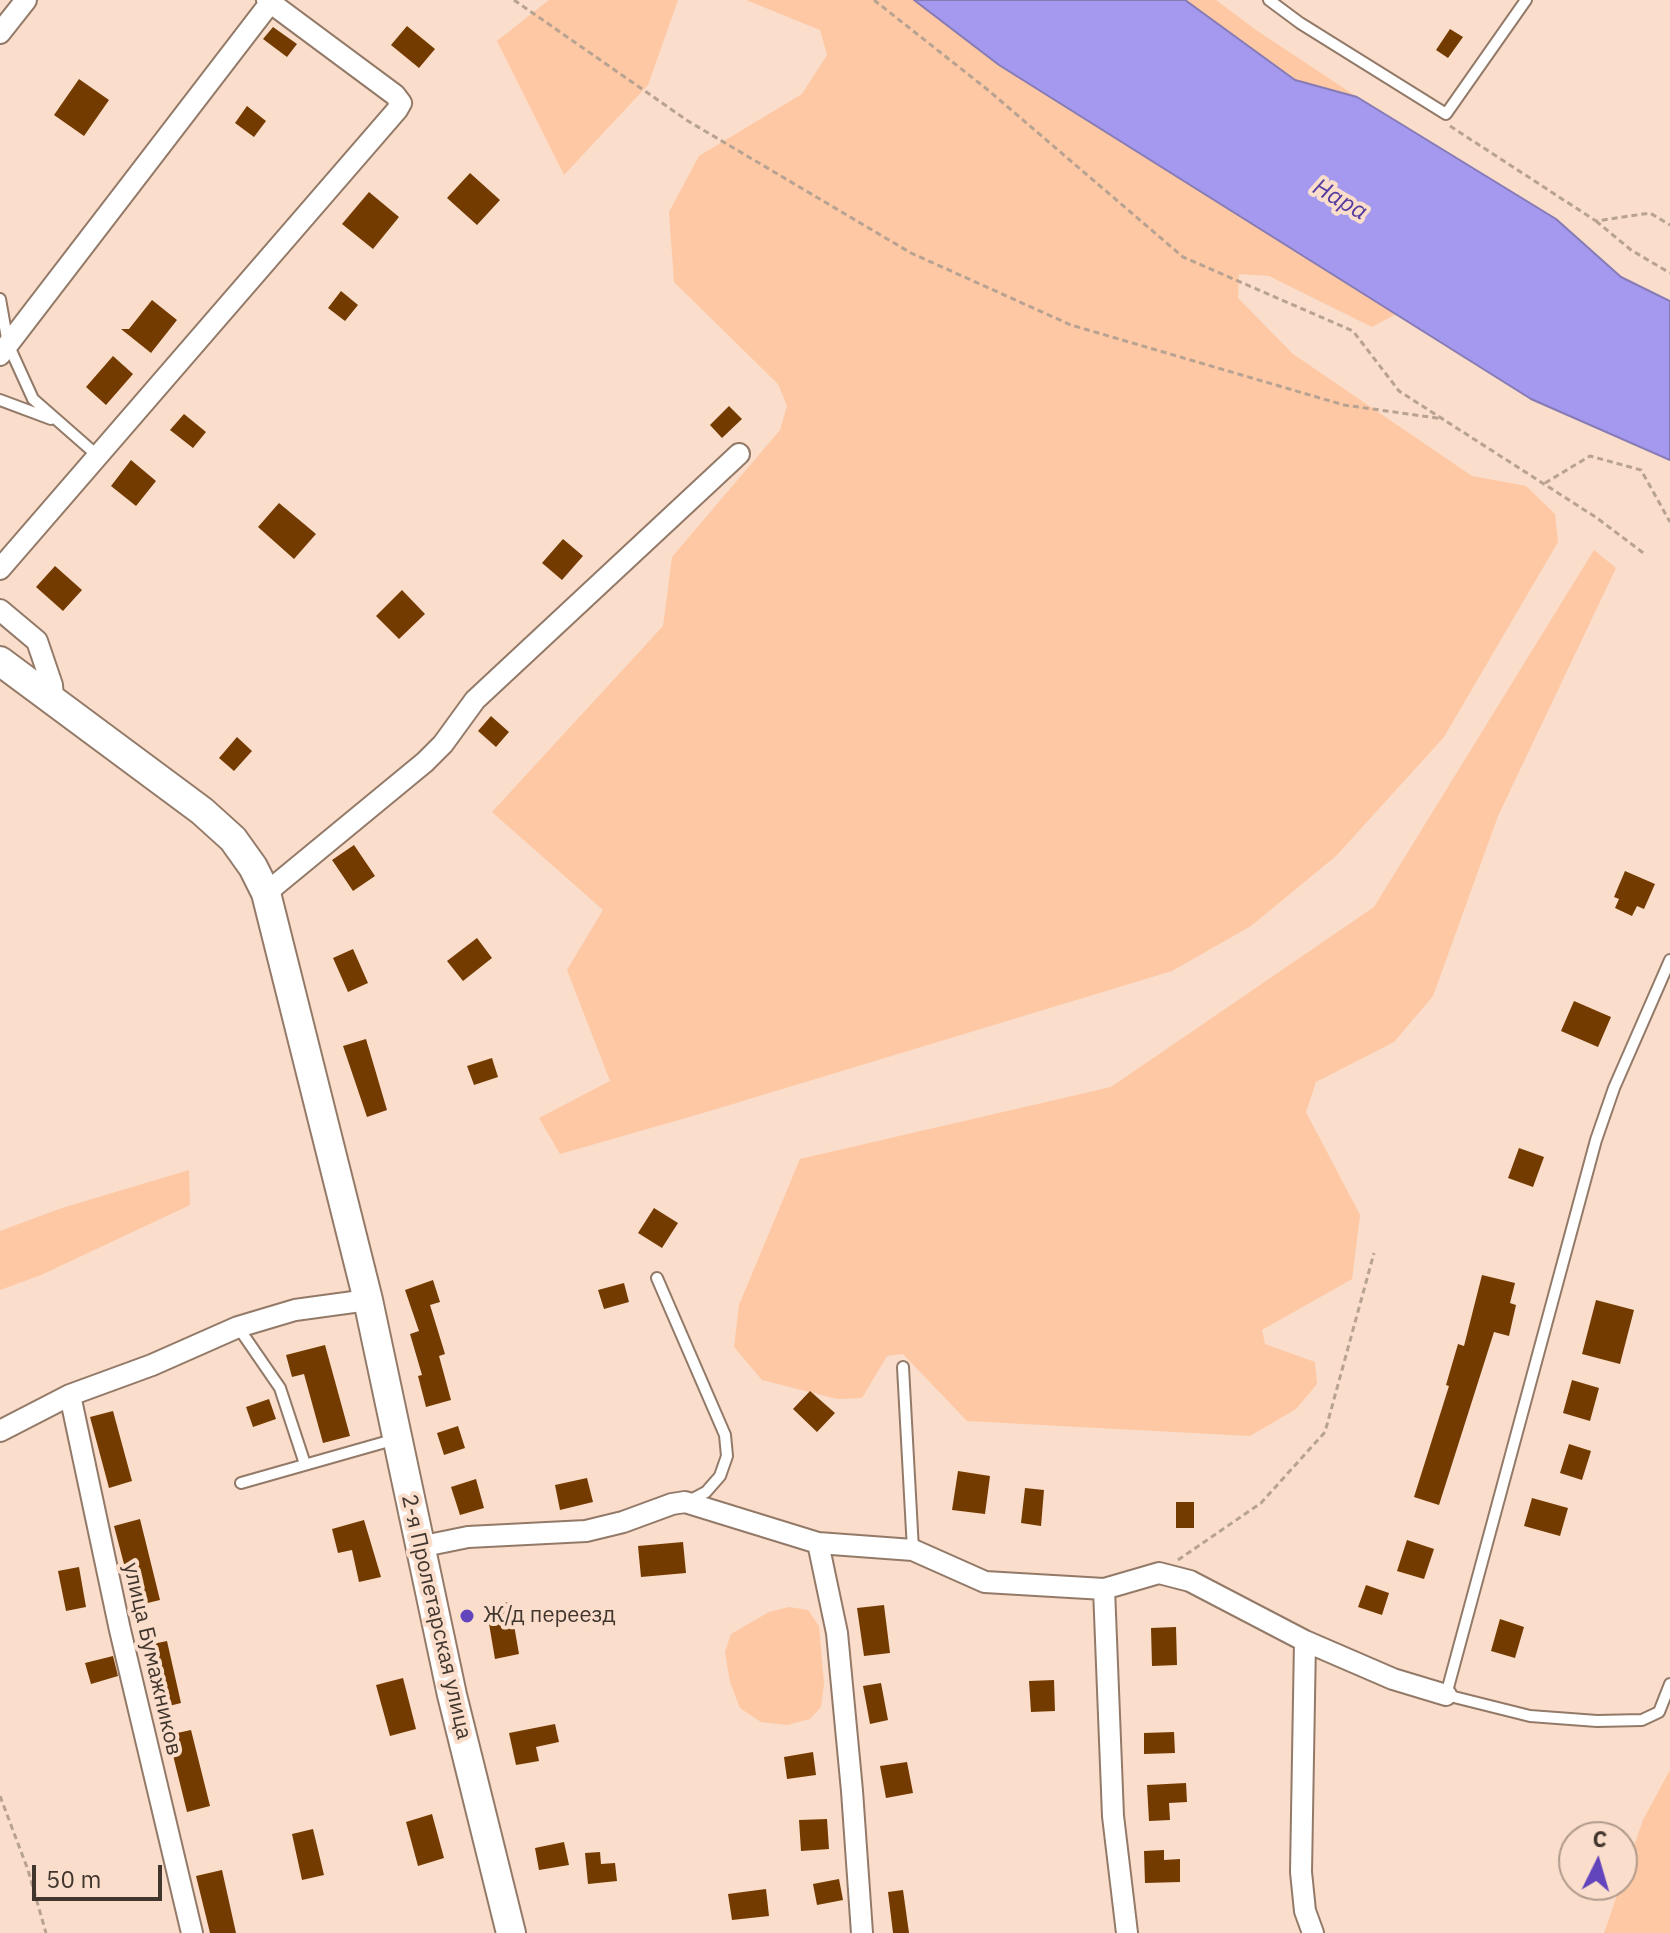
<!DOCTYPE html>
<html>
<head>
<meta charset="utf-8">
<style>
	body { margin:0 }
	#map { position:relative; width:1670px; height:1933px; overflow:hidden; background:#faddca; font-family:"IBM Plex Sans",sans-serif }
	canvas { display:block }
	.north { position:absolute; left:1558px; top:1821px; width:80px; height:80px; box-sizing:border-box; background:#faddca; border:2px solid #b09a8c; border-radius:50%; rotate:5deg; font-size:22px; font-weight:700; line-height:32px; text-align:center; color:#41362e }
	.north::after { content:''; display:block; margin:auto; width:28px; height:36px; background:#6244bd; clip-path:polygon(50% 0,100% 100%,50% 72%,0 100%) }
	.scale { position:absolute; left:32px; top:1865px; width:130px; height:36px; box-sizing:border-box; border:4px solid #41362e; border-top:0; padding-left:10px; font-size:24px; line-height:28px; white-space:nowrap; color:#41362e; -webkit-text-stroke:6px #faddca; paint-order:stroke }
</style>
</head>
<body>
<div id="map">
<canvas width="1670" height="1933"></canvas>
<div class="north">С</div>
<div class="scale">50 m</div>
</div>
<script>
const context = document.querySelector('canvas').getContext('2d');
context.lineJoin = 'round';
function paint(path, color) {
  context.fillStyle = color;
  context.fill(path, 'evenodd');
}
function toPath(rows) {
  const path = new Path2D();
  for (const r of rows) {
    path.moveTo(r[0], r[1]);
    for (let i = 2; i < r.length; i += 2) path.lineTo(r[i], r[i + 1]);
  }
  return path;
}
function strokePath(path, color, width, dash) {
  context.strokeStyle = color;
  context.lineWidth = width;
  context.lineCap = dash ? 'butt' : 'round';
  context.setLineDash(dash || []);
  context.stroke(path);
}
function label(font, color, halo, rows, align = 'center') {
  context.font = font + ' "IBM Plex Sans",sans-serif';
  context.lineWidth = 8;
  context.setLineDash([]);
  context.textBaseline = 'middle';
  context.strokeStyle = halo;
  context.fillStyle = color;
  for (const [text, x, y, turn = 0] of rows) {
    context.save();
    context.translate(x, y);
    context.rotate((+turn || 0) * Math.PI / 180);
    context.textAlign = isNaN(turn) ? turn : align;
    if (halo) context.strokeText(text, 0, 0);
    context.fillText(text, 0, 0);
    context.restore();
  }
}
paint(toPath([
	[549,0,678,0,648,85,564,175,497,41],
	[746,0,914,0,999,65,1396,314,1372,327,1269,276,1239,274,1238,298,1293,354,1472,476,1526,486,1555,514,1558,542,1444,737,1336,856,1251,926,1172,971,703,1113,560,1154,539,1118,610,1081,567,970,603,910,492,812,663,626,672,557,780,430,787,406,778,384,674,282,669,212,699,156,802,94,827,55,820,30],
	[1185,0,1216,0,1256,30,1357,97,1295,80],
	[1594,550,1616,568,1498,816,1433,996,1394,1042,1316,1082,1306,1112,1360,1215,1352,1279,1262,1330,1265,1344,1315,1362,1317,1384,1296,1409,1250,1436,967,1421,903,1354,887,1356,862,1398,837,1399,762,1380,734,1347,739,1305,800,1159,1111,1087,1374,907],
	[189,1170,190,1205,41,1275,0,1290,0,1231,62,1208],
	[789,1607,808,1610,819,1626,824,1684,821,1707,810,1719,787,1725,761,1722,740,1708,730,1682,725,1652,731,1634,769,1612],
	[1670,1770,1670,1933,1604,1933,1643,1820]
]), '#fdc8a3');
const water = toPath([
	[914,0,1185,0,1295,80,1357,97,1556,219,1621,277,1670,301,1670,460,1531,399,999,65,914,0]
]);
paint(water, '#a498ef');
strokePath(water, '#867bb5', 2);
paint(toPath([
	[407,26,435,49,419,68,391,45],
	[273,27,297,44,287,57,263,39],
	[1450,29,1463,37,1448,58,1436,50],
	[79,79,109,100,84,136,54,115],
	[247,106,266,121,254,137,235,123],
	[470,173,500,200,477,225,447,198],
	[369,192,399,217,373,249,342,224],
	[341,291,358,305,345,321,328,308],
	[152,300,177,320,151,353,121,329,129,329],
	[113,356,133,374,106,405,86,387],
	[729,406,742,419,722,438,710,425],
	[184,414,206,432,193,448,170,430],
	[131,460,156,481,136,506,111,486],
	[279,503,316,534,294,559,258,527],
	[563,539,583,556,562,580,542,563],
	[55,566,82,590,63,611,36,587],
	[402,590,425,614,399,639,376,616],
	[491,716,509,732,496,747,478,731],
	[237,737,252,751,234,771,219,758],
	[354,845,375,876,353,891,332,860],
	[1625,871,1655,884,1644,909,1637,906,1632,916,1615,908,1619,899,1614,897],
	[477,938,492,958,463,981,447,961],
	[353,949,368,983,348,992,333,958],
	[1574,1001,1611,1017,1598,1047,1561,1031],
	[366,1039,387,1110,367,1117,343,1046],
	[492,1058,498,1077,474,1085,467,1066],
	[1519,1148,1544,1157,1533,1187,1508,1178],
	[654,1208,678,1223,662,1248,638,1233],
	[1482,1275,1515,1283,1510,1303,1516,1305,1509,1336,1494,1332,1439,1505,1414,1497,1449,1386,1446,1385,1458,1344,1464,1346],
	[433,1280,440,1302,430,1305,445,1354,439,1356,451,1400,426,1407,418,1376,422,1375,410,1334,419,1331,405,1290],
	[624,1283,629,1302,604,1309,598,1290],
	[1596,1300,1634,1310,1620,1364,1582,1354],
	[325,1345,350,1436,323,1443,304,1374,292,1377,286,1355],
	[1572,1380,1599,1388,1590,1421,1563,1413],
	[810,1391,835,1413,817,1432,793,1409],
	[269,1399,276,1419,253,1427,246,1407],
	[113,1411,132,1481,109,1488,90,1417],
	[458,1426,465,1448,444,1455,437,1433],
	[1569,1444,1591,1451,1582,1480,1560,1473],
	[958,1471,990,1476,985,1514,952,1510],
	[587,1478,593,1502,560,1510,555,1485],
	[476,1479,484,1508,460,1515,451,1487],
	[1025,1488,1044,1490,1041,1526,1021,1523],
	[1532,1498,1568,1508,1560,1536,1524,1526],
	[1176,1502,1194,1502,1194,1528,1176,1528],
	[140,1519,160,1600,135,1606,114,1526],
	[364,1520,381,1577,359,1582,352,1550,338,1553,332,1529],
	[1407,1540,1434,1549,1424,1579,1397,1571],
	[683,1542,686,1573,641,1577,638,1546],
	[79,1567,86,1607,66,1611,58,1571],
	[1366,1585,1389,1593,1382,1615,1358,1607],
	[510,1602,519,1654,495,1659,486,1606],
	[884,1605,890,1653,864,1656,857,1608],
	[1500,1619,1524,1627,1515,1658,1491,1651],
	[1176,1627,1177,1665,1152,1666,1151,1628],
	[167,1641,181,1703,165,1707,157,1673,149,1675,143,1646],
	[113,1656,118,1676,91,1684,85,1663],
	[403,1678,416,1729,390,1736,376,1685],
	[1054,1680,1055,1711,1031,1712,1029,1681],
	[881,1683,888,1720,870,1724,863,1686],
	[555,1724,559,1742,536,1747,539,1761,516,1765,509,1733],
	[191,1730,210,1806,187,1812,168,1735],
	[1174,1732,1175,1753,1144,1754,1144,1733],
	[813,1752,816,1775,787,1779,784,1757],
	[907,1762,913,1793,886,1798,880,1766],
	[1186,1783,1187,1802,1169,1803,1170,1820,1149,1821,1147,1785],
	[432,1814,444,1858,418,1866,406,1822],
	[827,1819,829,1849,801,1851,799,1820],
	[313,1829,324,1875,302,1880,292,1834],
	[564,1842,569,1865,539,1870,535,1848],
	[1164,1850,1164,1860,1180,1859,1180,1882,1145,1883,1144,1851],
	[600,1852,601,1864,615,1863,617,1881,588,1884,585,1853],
	[222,1870,236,1933,210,1933,196,1876],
	[839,1879,843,1900,817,1905,813,1884],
	[766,1889,769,1916,732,1920,728,1894],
	[903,1890,909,1933,893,1933,888,1892]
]), '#743b01');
const lane = toPath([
	[1269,0,1300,23,1446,114,1526,0],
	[0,299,8,344,33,399,98,456],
	[0,400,51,419],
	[1670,960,1614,1088,1596,1140,1446,1695,1530,1716,1597,1721,1642,1720,1659,1712,1670,1684],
	[657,1278,725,1435,727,1456,720,1476,706,1492,687,1502],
	[238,1327,280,1388,305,1464],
	[903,1367,913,1550],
	[241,1483,396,1439]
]);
const street = toPath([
	[0,33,26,0],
	[0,355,270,3],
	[0,569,397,110,401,103,395,95,267,0],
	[0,610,37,641,52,685,53,699],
	[266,893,425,762,443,744,475,700,739,454],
	[70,1395,120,1630,192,1933],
	[0,1431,70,1395,152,1365,238,1327,295,1310,368,1300],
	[818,1543,837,1633,852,1791,862,1933],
	[419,1547,468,1537,586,1531,623,1522,672,1504,685,1502,818,1543,913,1550,985,1582,1104,1589,1159,1573,1190,1581,1305,1641,1393,1679,1446,1695],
	[1104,1589,1113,1816,1127,1933],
	[1305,1641,1301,1872,1305,1911,1313,1933]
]);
const secondary = toPath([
	[0,661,202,811,233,839,253,867,266,893,368,1300,452,1695,511,1933]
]);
strokePath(lane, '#937a68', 14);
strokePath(street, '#937a68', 24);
strokePath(secondary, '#937a68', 32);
strokePath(toPath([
	[514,0,688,121,911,253,1071,325,1344,405,1444,419],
	[874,0,988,90,1183,257,1353,331,1399,391,1597,518,1646,555],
	[1450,126,1596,221,1650,213,1670,225],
	[1596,221,1631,250,1670,273],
	[1545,483,1590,456,1641,470,1670,522],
	[1178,1560,1261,1503,1325,1432,1374,1253],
	[0,1796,28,1870,46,1933]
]), '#b8a292', 3, [6, 4]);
strokePath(lane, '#fff', 10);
strokePath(street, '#fff', 20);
strokePath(secondary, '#fff', 28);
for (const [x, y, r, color] of [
	[467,1616,8,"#6244bd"]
]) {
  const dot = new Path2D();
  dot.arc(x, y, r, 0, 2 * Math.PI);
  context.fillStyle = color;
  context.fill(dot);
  strokePath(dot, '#faddca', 3);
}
label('22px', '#41362e', '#faddca', [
	["Ж/д переезд",483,1616]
], 'left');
label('22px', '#41362e', '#faddca', [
	["2-я Пролетарская улица",436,1617,77],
	["улица Бумажников",152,1659,77]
]);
label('italic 24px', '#533ba0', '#faddca', [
	["Нара",1340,200,30]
]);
</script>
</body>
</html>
